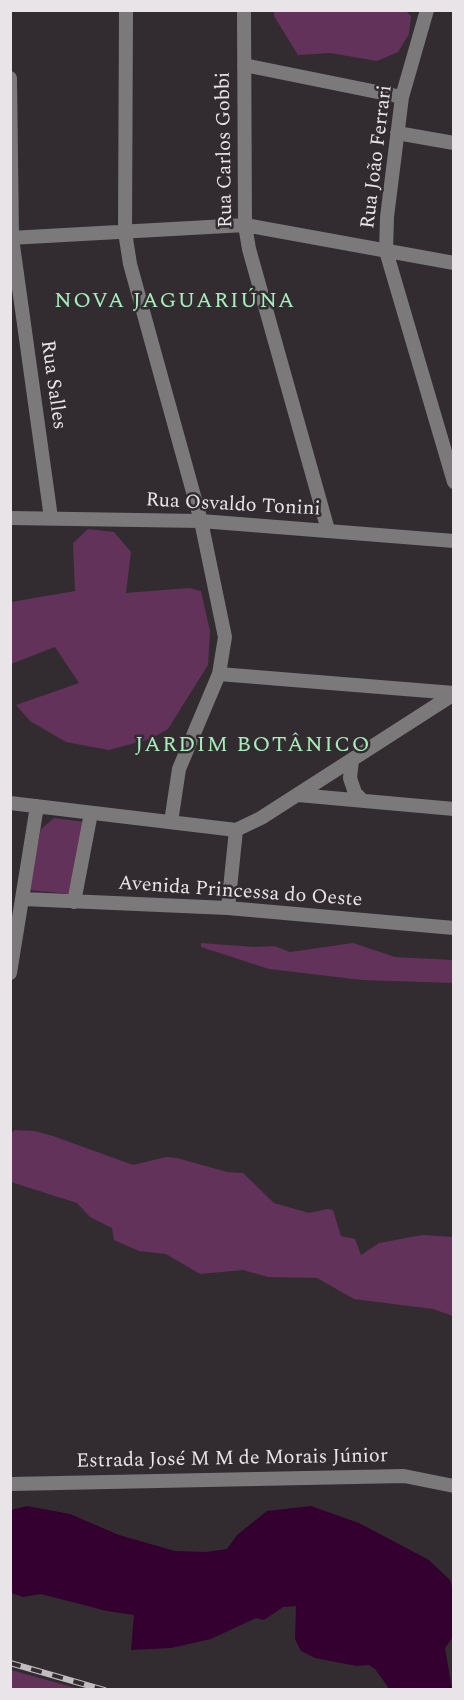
<!DOCTYPE html>
<html>
<head>
<meta charset="utf-8">
<style>
	body { margin:0 }
	#map { position:relative; width:464px; height:1700px; overflow:hidden; background:#322c31; font-family:Spectral,serif }
	canvas { display:block }
	.frame { position:absolute; inset:0; border:12px solid #e8e4e7; pointer-events:none }
</style>
</head>
<body>
<div id="map">
<canvas width="464" height="1700"></canvas>
<div class="frame"></div>
</div>
<script>
const context = document.querySelector('canvas').getContext('2d');
context.lineJoin = 'round';
function paint(path, color) {
  context.fillStyle = color;
  context.fill(path, 'evenodd');
}
function toPath(rows) {
  const path = new Path2D();
  for (const r of rows) {
    path.moveTo(r[0], r[1]);
    for (let i = 2; i < r.length; i += 2) path.lineTo(r[i], r[i + 1]);
  }
  return path;
}
function strokePath(path, color, width, dash) {
  context.strokeStyle = color;
  context.lineWidth = width;
  context.lineCap = dash ? 'butt' : 'round';
  context.setLineDash(dash || []);
  context.stroke(path);
}
function label(font, color, halo, rows, align = 'center') {
  context.font = font + ' Spectral,serif';
  context.lineWidth = 5;
  context.setLineDash([]);
  context.textBaseline = 'middle';
  context.strokeStyle = halo;
  context.fillStyle = color;
  for (const [text, x, y, turn = 0] of rows) {
    context.save();
    context.translate(x, y);
    context.rotate((+turn || 0) * Math.PI / 180);
    context.textAlign = isNaN(turn) ? turn : align;
    if (halo) context.strokeText(text, 0, 0);
    context.fillText(text, 0, 0);
    context.restore();
  }
}
paint(toPath([
	[274,11,406,11,411,16,409,34,398,52,377,61,330,53,298,55,274,16],
	[88,529,114,532,131,552,126,593,189,588,201,591,210,631,208,665,168,729,150,739,109,750,66,742,30,721,16,705,79,683,55,647,11,664,11,602,75,591,73,543],
	[54,818,84,822,72,894,28,890,41,829],
	[201,943,254,947,274,946,290,952,353,943,395,957,453,960,453,983,362,980,269,969,201,947],
	[14,1130,34,1131,53,1136,133,1165,166,1157,177,1158,227,1172,243,1173,274,1203,309,1213,327,1209,333,1210,341,1236,355,1239,361,1255,379,1243,422,1235,453,1237,453,1316,433,1309,354,1299,317,1278,268,1277,243,1270,200,1274,166,1254,139,1251,114,1240,112,1228,90,1217,77,1203,11,1182,11,1134],
	[10,1670,11,1670,79,1689,11,1689]
]), '#62325a');
paint(toPath([
	[27,1506,70,1514,119,1535,175,1551,206,1552,227,1549,237,1535,267,1511,311,1506,359,1523,429,1560,450,1580,453,1589,453,1637,445,1648,452,1689,386,1689,388,1687,375,1669,369,1665,357,1666,315,1658,301,1651,295,1639,296,1606,283,1607,264,1620,256,1618,211,1639,171,1648,131,1650,134,1615,107,1611,41,1594,23,1597,11,1593,11,1510]
]), '#34002f');
strokePath(toPath([
	[126,10,125,232,130,264,201,521,225,637,219,674,179,769,171,822],
	[244,10,245,225,249,249,328,530],
	[427,10,402,97,387,217,386,251,454,482],
	[244,65,402,97],
	[10,78,12,238,51,518],
	[397,133,454,143],
	[10,238,245,225,454,263],
	[10,518,201,521,454,541],
	[219,674,454,693],
	[352,760,350,778,355,793,363,801],
	[298,795,454,809],
	[10,803,236,830],
	[236,830,261,818,454,694],
	[23,899,228,908,454,928],
	[74,902,91,813],
	[228,908,236,830],
	[10,973,37,806],
	[10,1484,404,1476,454,1486]
]), '#7c797b', 14);
const rail = toPath([
	[10,1663,104,1690]
]);
strokePath(rail, '#c1bcc0', 6);
strokePath(rail, '#322c31', 4, [11]);
label('20px', '#e8e4e7', '#322c31', [
	["Rua Carlos Gobbi",226,150,-91],
	["Rua João Ferrari",378,157,-83],
	["Rua Salles",52,385,82],
	["Rua Osvaldo Tonini",233,506,3],
	["Avenida Princessa do Oeste",240,893,4],
	["Estrada José M M de Morais Júnior",232,1460,-1]
]);
context.letterSpacing = '1.5px';
label('22px', '#a5edba', '#322c31', [
	["NOVA JAGUARIÚNA",175,303],
	["JARDIM BOTÂNICO",253,747]
]);
context.letterSpacing = '0px';
</script>
</body>
</html>
